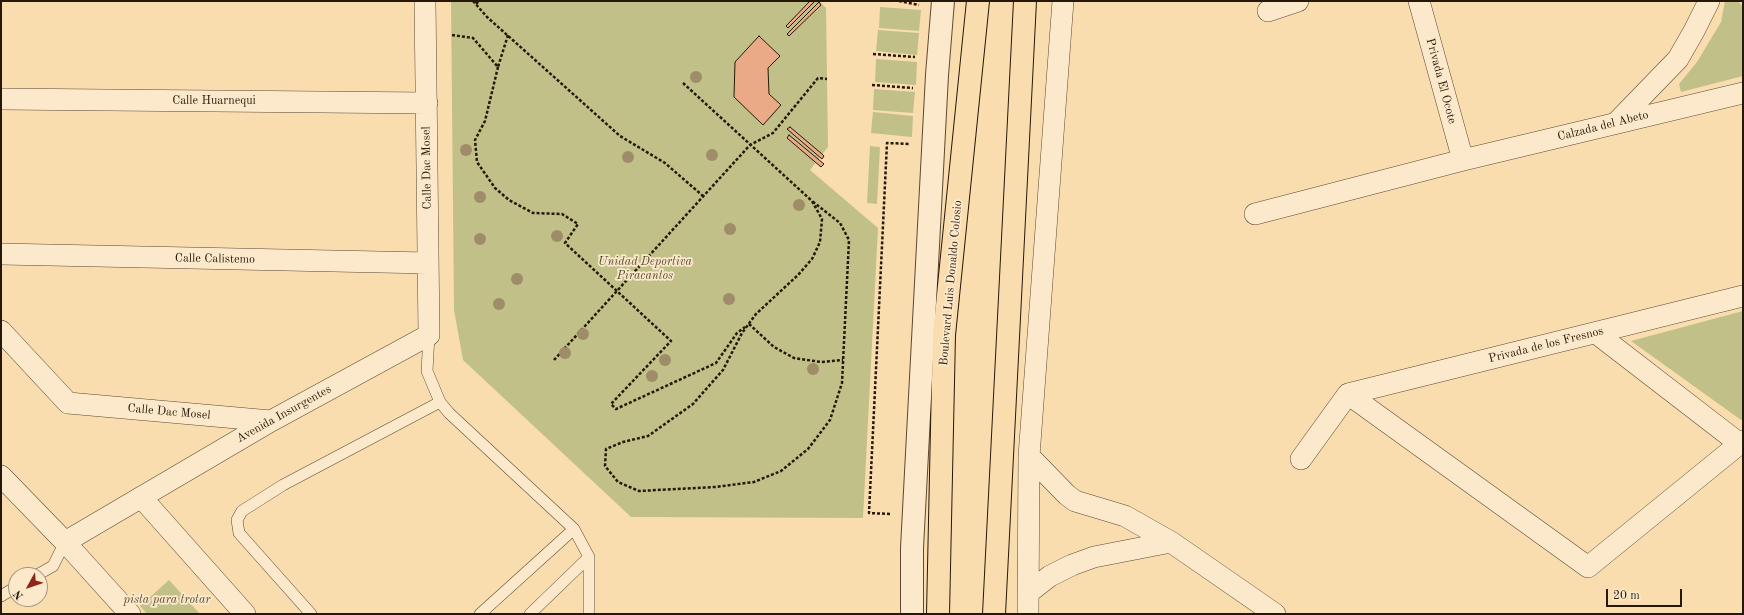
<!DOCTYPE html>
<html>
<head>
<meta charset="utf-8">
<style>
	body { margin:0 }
	#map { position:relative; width:1744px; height:615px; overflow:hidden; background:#faddaf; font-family:"Old Standard TT",serif }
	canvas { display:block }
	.frame { position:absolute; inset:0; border:2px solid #261808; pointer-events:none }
	.north { position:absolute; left:8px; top:567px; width:40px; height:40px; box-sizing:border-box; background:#fce9cb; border:1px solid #a6957d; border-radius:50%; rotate:230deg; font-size:11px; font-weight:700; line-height:16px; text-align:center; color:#261808 }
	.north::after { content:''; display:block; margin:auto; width:14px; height:18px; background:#8f2418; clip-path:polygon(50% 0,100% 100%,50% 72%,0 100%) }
	.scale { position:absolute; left:1606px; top:589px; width:76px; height:18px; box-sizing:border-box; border:2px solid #261808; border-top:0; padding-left:5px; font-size:12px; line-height:14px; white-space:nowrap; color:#261808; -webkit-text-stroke:3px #fce9cb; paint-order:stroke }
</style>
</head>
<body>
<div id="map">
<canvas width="1744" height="615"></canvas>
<div class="frame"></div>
<div class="north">N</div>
<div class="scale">20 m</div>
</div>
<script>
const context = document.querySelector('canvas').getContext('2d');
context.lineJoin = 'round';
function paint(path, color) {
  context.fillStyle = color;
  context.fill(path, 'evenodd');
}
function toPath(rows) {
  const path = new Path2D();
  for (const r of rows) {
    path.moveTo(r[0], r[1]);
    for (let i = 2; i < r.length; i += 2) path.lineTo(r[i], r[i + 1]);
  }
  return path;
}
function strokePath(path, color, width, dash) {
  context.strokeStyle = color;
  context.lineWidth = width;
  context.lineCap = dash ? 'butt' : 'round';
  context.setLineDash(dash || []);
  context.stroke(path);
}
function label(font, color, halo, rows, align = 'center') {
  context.font = font + ' "Old Standard TT",serif';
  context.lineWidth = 3.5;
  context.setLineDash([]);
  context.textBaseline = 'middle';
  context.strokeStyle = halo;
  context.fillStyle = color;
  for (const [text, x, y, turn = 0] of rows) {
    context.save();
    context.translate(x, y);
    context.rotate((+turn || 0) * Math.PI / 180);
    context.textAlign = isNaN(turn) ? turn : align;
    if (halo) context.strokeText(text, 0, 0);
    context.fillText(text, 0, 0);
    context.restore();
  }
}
paint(toPath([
	[451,1,819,1,826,8,828,147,810,170,878,228,863,518,631,517,463,360,454,310],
	[1725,1,1738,1,1743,7,1743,76,1681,92,1679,84,1697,62,1721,22],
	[880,7,921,10,919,31,879,28],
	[878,30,919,33,917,55,876,51],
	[876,59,917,62,916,85,875,82],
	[874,89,915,92,913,113,873,110],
	[873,112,913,116,912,137,871,133],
	[870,146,880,147,877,204,867,203],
	[1743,311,1743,419,1741,420,1631,341],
	[169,580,200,614,147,614,140,606]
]), '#c1c088');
const building = toPath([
	[810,1,815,1,788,28,786,26,810,1],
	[819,2,821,5,789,36,787,34,819,2],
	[759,36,780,56,768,68,769,94,781,105,763,125,734,97,735,62,759,36],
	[790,127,822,154,824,156,822,159,787,129,790,127],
	[789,135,824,164,821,167,787,138,789,135]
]);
paint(building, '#ebaa87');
strokePath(building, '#261808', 1);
const service = toPath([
	[429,335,427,371,440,402],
	[37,575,53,566,65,542],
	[1,596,16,587],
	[311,614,239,533,237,520,242,511,283,485,440,402,449,413,574,529,589,557,589,614],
	[480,614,574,529],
	[530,614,589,557]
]);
const minor = toPath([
	[1419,1,1463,160],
	[1268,11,1298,1],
	[1,99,427,103],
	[1616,123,1678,59,1694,31,1709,1],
	[1255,214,1463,160,1743,93],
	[1,254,428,263],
	[1,331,68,403,271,421],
	[1596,333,1740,444],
	[1348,394,1588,567,1743,441],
	[1348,394,1743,296],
	[1029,456,1067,495,1075,501,1125,516,1171,542,1275,614],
	[1301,459,1348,394],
	[1,476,65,542,130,614],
	[141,497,245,614],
	[65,542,271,421,429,335,425,1],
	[1028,593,1050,576,1072,565,1094,557,1171,542],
	[1028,614,1029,456,1063,1]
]);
const tertiary = toPath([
	[912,614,912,548,937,75,943,1]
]);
const primary = toPath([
	[938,614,944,335,978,1],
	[994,614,1025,1]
]);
strokePath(service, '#5b4932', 12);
strokePath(minor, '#5b4932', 22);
strokePath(tertiary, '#5b4932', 24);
strokePath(primary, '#261808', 24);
strokePath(toPath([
	[473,1,487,17,620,136,665,163,703,196],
	[899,1,919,5],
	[476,4,479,1],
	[452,35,473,38,498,67,508,35],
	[873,54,915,57],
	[498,67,485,121,475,140,477,162,495,188,509,200,533,213,562,214,578,224,565,243,671,341,611,404,616,409,716,363,737,333,745,327],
	[683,83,812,201,822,219,820,242,812,259,798,275,756,314,742,333,723,370,693,404,648,436,623,442,606,449,605,466,618,482,639,491,715,487,754,482,781,471,808,449,830,420,842,383,849,240,840,223,812,201],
	[872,85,913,88],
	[749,324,774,347,794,358,821,362,843,360],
	[554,360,750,145,773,133,818,78,827,79],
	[890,514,869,513,887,143,910,144]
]), '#261808', 2.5, [3, 2]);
strokePath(service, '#fce9cb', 11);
strokePath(minor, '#fce9cb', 21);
strokePath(tertiary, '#fce9cb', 22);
strokePath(primary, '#faddaf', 22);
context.fillStyle = '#9f8c68';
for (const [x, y] of [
	[696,77],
	[466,150],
	[712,155],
	[628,157],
	[480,197],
	[799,205],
	[730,229],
	[557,236],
	[480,239],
	[517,279],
	[729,299],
	[499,304],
	[583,334],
	[565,353],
	[665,360],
	[813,369],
	[652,376]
]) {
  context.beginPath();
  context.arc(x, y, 6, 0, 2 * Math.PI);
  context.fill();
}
label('12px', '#261808', '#fce9cb', [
	["Privada El Ocote",1441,81,75],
	["Calle Huarnequi",214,101],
	["Calzada del Abeto",1603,126,-14],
	["Calle Dac Mosel",427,168,-91],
	["Calle Calistemo",215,259,1],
	["Boulevard Luis Donaldo Colosio",951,283,-85],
	["Privada de los Fresnos",1546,345,-14],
	["Calle Dac Mosel",169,412,5],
	["Avenida Insurgentes",284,414,-29]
]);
label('italic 12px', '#544a2e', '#fce9cb', [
	["Unidad Deportiva",645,262],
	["Piracantos",645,276],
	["pista para trotar",167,600]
]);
</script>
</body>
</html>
